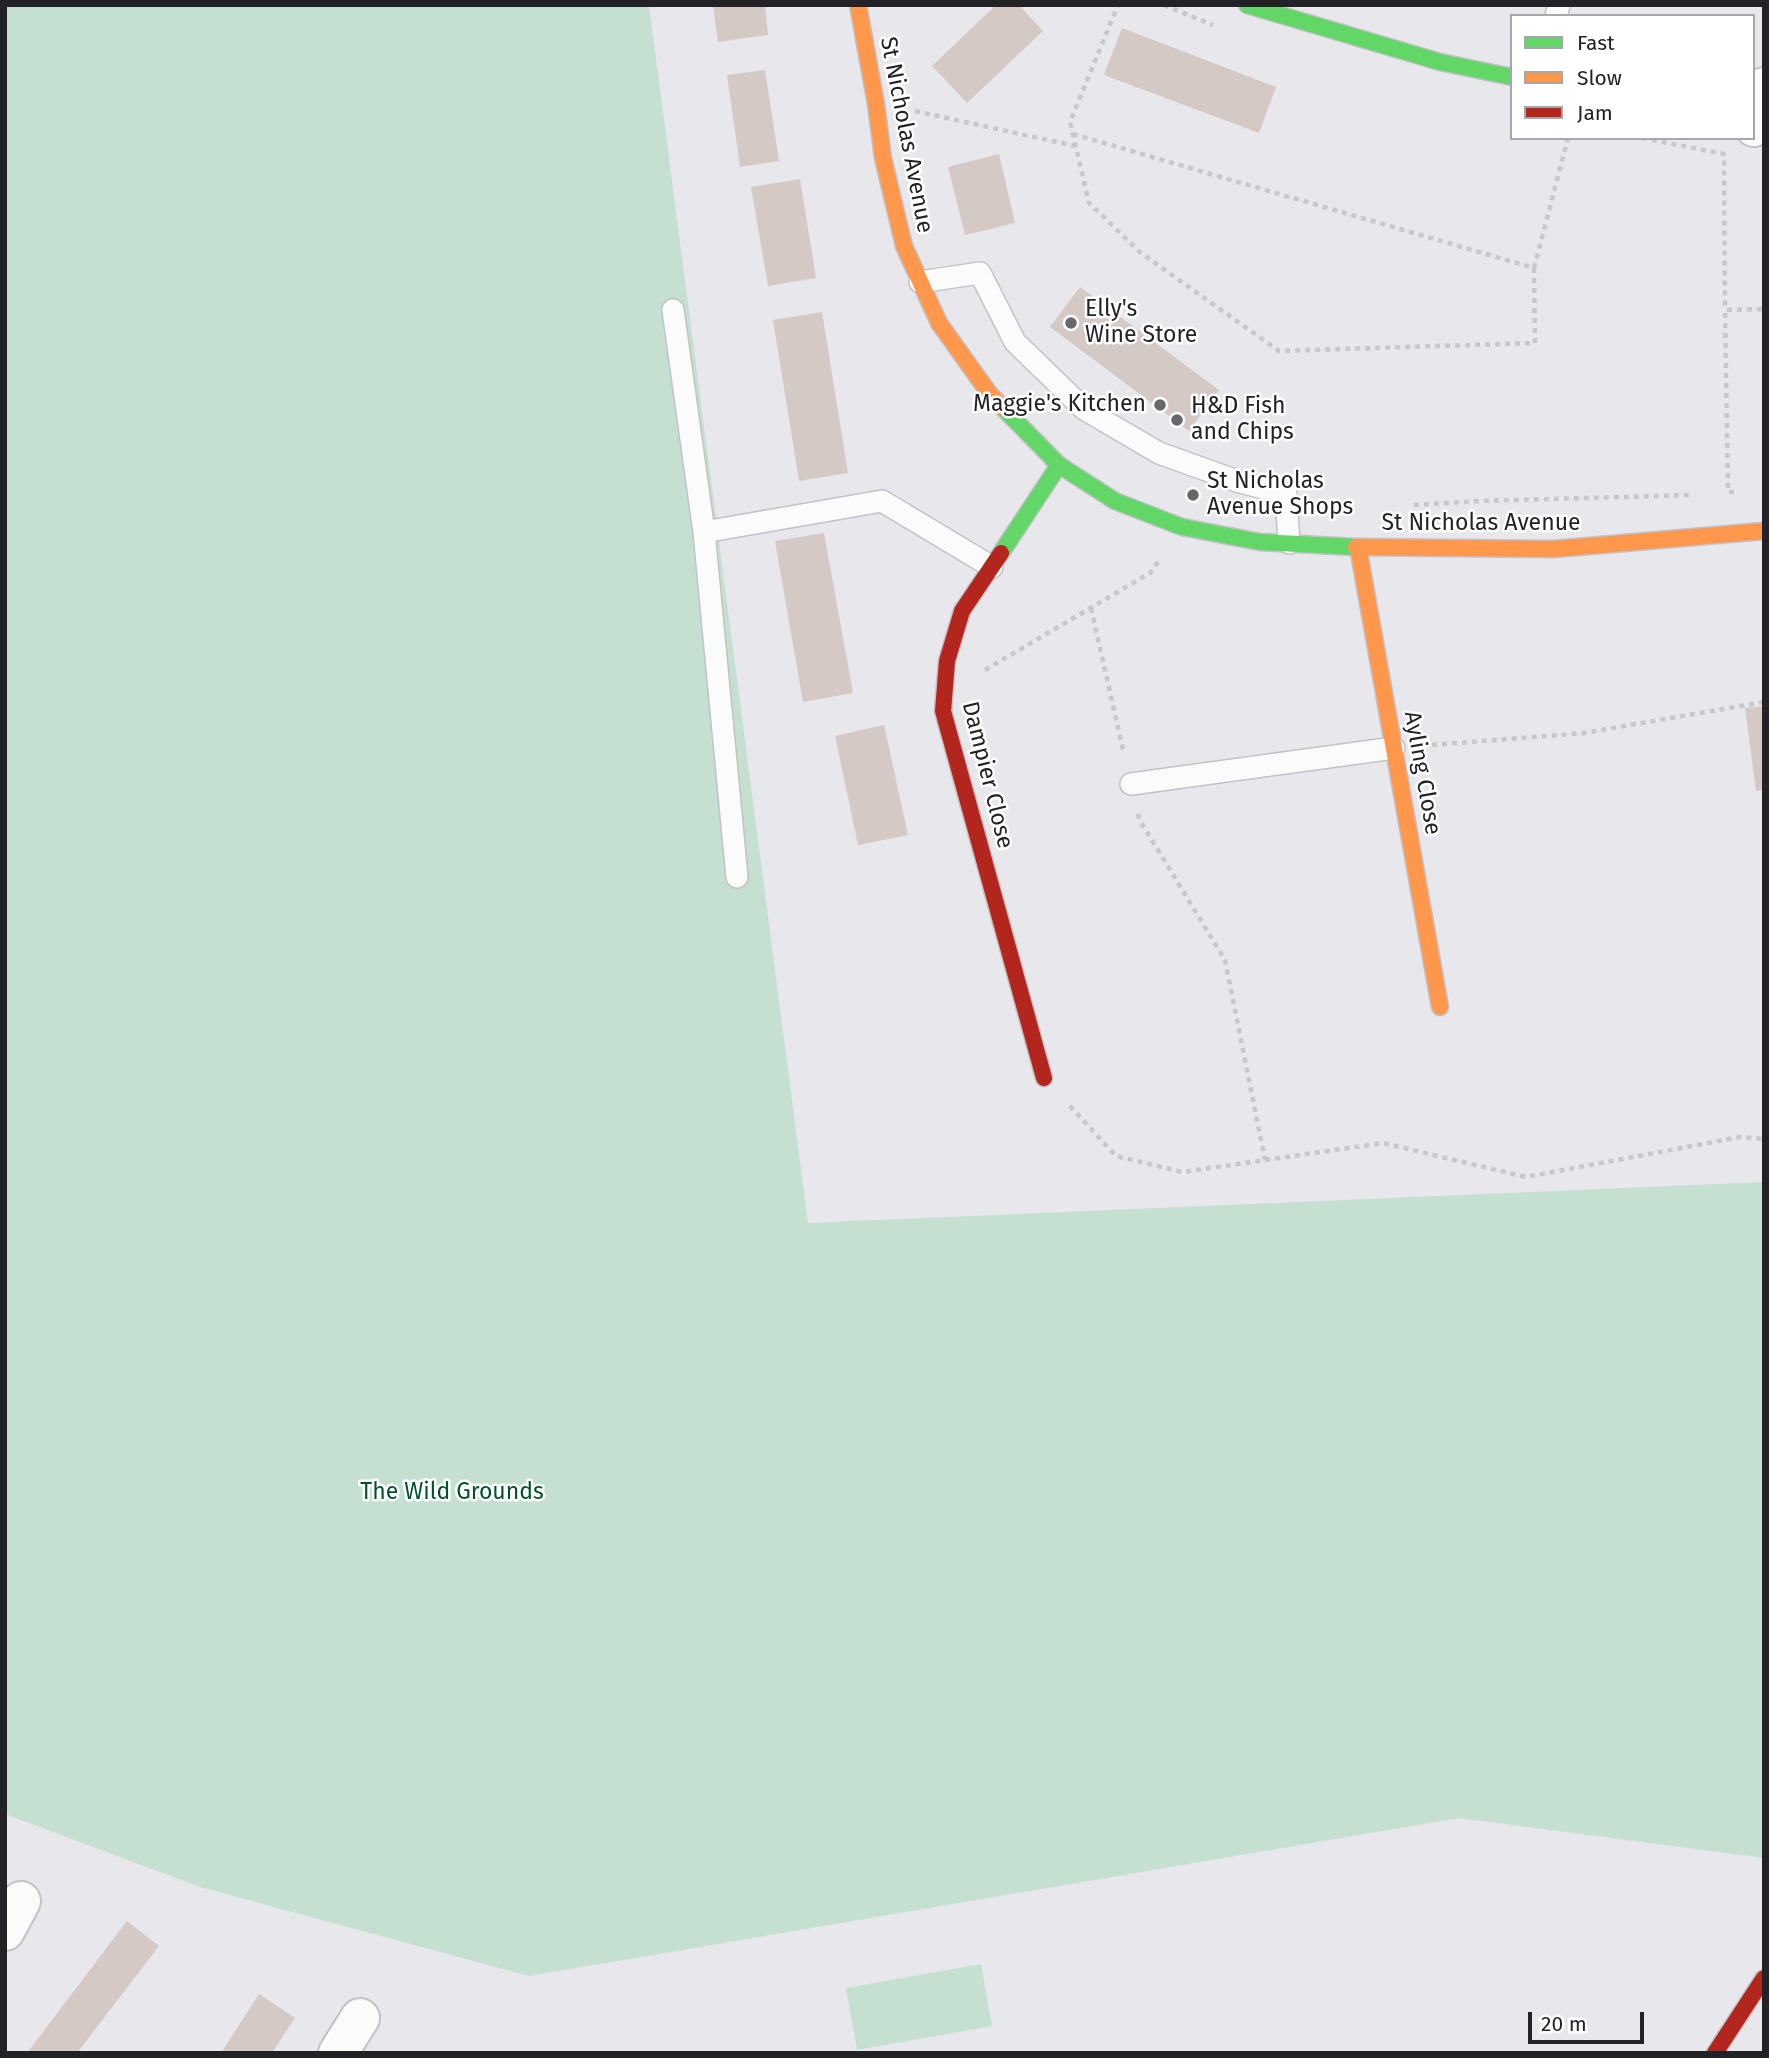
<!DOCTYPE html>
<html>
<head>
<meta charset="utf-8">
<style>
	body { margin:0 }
	#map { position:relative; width:1769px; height:2058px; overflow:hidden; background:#e7e7ec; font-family:"Fira Sans",sans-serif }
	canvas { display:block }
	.frame { position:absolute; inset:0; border:7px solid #232327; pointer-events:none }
	.legend { position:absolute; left:1510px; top:14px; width:245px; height:126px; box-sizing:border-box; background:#fff; border:2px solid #a7a7a9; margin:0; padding:9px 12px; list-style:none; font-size:21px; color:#232327 }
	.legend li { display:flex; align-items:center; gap:14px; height:35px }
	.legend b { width:35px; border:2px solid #a7a7a9 }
	.scale { position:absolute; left:1528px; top:2012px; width:116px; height:32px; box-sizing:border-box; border:4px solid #232327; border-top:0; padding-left:9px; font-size:21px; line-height:24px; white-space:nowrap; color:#232327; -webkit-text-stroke:5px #fff; paint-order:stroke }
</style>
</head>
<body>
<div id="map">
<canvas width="1769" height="2058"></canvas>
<div class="frame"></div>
<ul class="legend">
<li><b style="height:9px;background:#63d668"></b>Fast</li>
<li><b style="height:9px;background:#ff974d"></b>Slow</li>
<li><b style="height:9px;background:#b3261e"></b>Jam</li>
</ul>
<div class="scale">20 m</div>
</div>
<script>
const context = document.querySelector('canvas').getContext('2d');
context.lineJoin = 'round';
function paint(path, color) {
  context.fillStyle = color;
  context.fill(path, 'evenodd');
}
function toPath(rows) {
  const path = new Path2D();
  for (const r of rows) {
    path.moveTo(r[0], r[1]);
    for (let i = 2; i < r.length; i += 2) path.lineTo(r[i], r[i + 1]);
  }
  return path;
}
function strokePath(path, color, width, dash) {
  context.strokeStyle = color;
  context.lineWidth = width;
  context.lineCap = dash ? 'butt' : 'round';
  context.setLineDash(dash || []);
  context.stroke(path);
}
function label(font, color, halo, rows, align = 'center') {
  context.font = font + ' "Fira Sans",sans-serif';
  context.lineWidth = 5;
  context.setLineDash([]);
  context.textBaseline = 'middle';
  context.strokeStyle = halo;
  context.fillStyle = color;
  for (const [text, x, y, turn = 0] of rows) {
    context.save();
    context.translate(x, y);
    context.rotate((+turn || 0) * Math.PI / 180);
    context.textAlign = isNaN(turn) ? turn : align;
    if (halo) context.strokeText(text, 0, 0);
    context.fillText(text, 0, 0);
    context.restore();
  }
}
paint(toPath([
	[5,5,649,5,808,1223,1764,1182,1764,1858,1459,1818,529,1976,200,1887,5,1814],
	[981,1964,992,2026,857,2050,846,1988]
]), '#c5dfd0');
paint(toPath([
	[713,5,765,5,768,35,718,42],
	[996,5,1019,5,1043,31,967,103,932,66],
	[1122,28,1276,87,1259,133,1104,75],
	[765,70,779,161,740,167,727,75],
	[999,154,1015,223,965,235,948,167],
	[800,179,816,278,768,286,751,187],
	[1080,287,1219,390,1189,431,1050,327],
	[822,312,848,473,799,481,773,320],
	[824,533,853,693,803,702,775,541],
	[1764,706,1764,790,1756,791,1745,708],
	[884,725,908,835,858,845,835,736],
	[127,1921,159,1946,77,2053,27,2053],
	[259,1994,295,2018,272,2053,221,2053]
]), '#d5c9c6');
const lane = toPath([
	[1556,16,1559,5],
	[920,282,980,273,1015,342,1084,409,1159,453,1237,481,1286,494,1289,543],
	[673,310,704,532,737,877],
	[704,532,882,501,992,567],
	[1131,784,1394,748]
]);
const street = toPath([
	[1754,127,1764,87],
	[5,1931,21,1901],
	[338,2053,360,2018]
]);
const fast = toPath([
	[1247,5,1440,62,1512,77],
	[1003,408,1059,465,1115,501,1182,527,1260,542,1356,547],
	[1001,553,1059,465]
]);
const slow = toPath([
	[858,5,876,104,883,158,904,246,939,323,989,393,1003,408],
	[1356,547,1554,549,1764,531],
	[1358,547,1440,1007]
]);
const jam = toPath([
	[1001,553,962,611,947,661,943,711,1044,1078],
	[1715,2053,1764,1978]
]);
strokePath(lane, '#c2c2c7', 24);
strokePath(street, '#c2c2c7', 42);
strokePath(fast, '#c2c2c7', 19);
strokePath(slow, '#c2c2c7', 19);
strokePath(jam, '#c2c2c7', 19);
strokePath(toPath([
	[1164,5,1213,25],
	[915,111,1075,146],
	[1073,134,1534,268,1535,343,1279,351,1141,253,1089,203,1070,122,1118,5],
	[1642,138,1724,154,1725,310],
	[1534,268,1568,138],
	[1734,492,1728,492,1725,310,1764,309],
	[1414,505,1479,501,1692,495],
	[1091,608,1124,754],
	[985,670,1150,573,1160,559],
	[1432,745,1584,733,1764,702],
	[1138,814,1139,819,1225,960,1265,1160],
	[1070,1106,1116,1156,1182,1172,1383,1143,1526,1177,1740,1137,1764,1139]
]), '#c8c8ca', 4.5, [5, 5]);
strokePath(lane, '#fbfbfc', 21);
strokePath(street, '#fbfbfc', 38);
strokePath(fast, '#63d668', 16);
strokePath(slow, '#ff974d', 16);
strokePath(jam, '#b3261e', 16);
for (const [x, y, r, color] of [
	[1071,323,7,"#68686c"],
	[1160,405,7,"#68686c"],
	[1177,420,7,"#68686c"],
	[1193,495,7,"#68686c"]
]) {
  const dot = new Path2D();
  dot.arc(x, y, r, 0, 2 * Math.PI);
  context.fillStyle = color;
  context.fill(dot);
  strokePath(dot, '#fff', 2.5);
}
label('23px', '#232327', '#fff', [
	["St Nicholas Avenue",906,135,79],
	["St Nicholas Avenue",1481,524],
	["Ayling Close",1422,773,80],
	["Dampier Close",987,775,76]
]);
label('23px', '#232327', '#fff', [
	["Elly's",1085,310],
	["Wine Store",1085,336],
	["Maggie's Kitchen",1146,405,"right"],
	["H&D Fish",1191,407],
	["and Chips",1191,433],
	["St Nicholas",1207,482],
	["Avenue Shops",1207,508]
], 'left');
label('23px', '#01512d', '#fff', [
	["The Wild Grounds",452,1493]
]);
</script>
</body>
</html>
